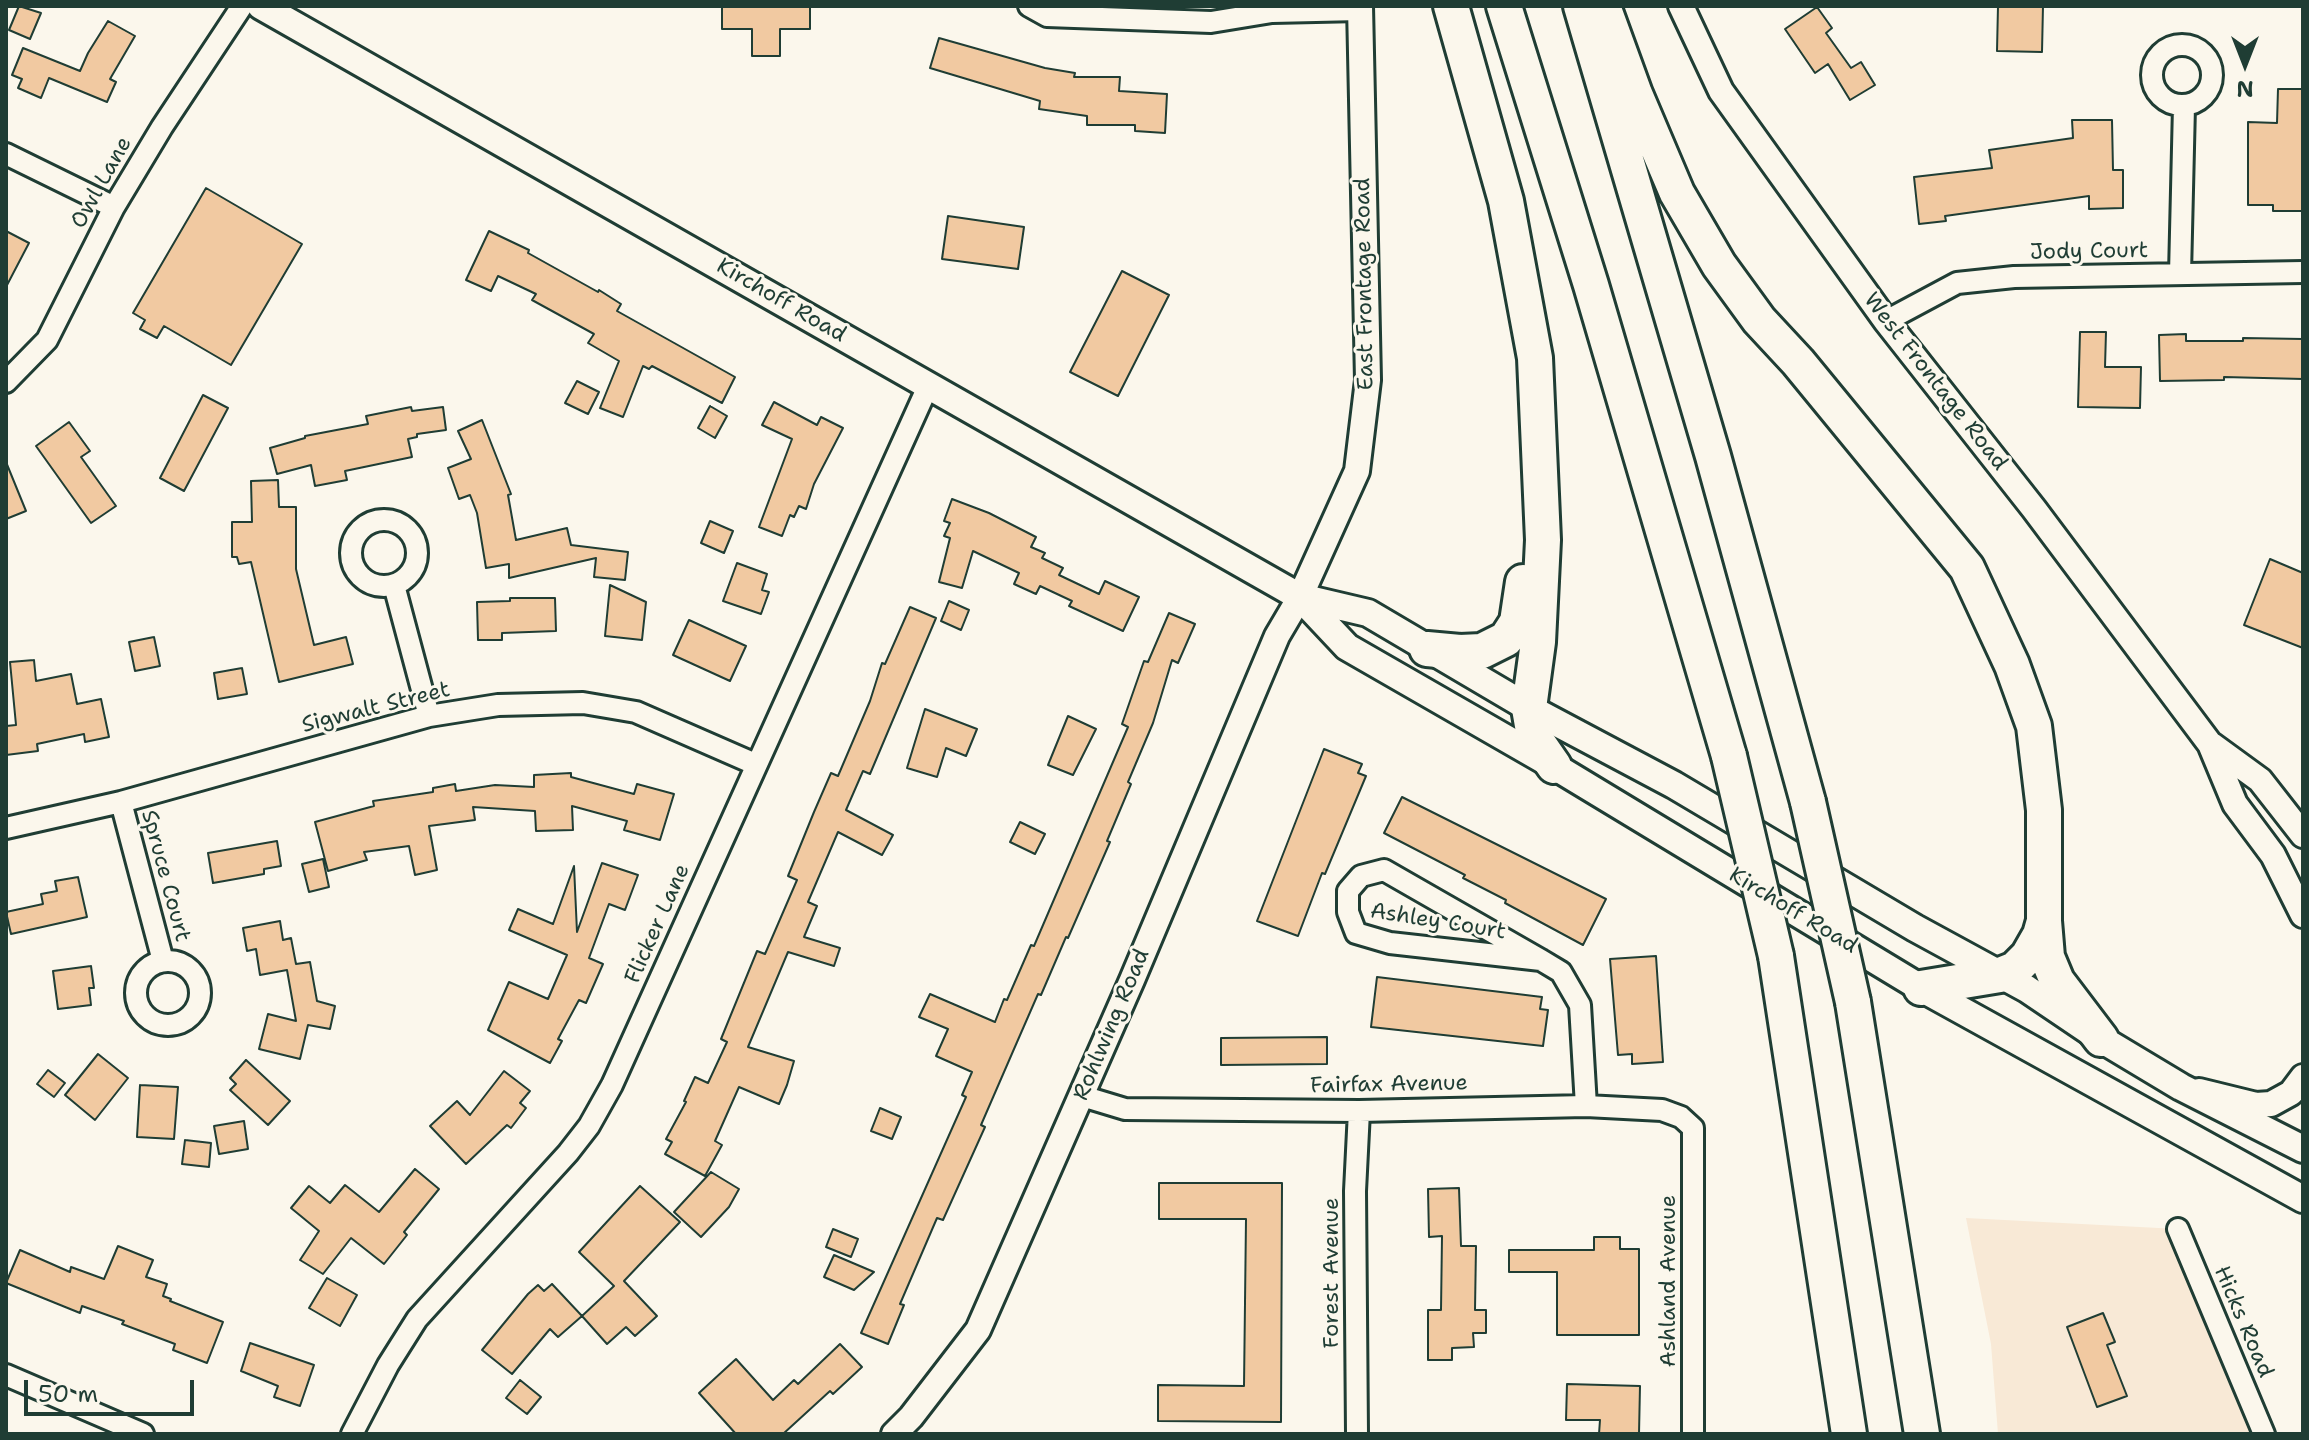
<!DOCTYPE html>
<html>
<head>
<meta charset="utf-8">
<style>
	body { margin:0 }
	#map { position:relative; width:2309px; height:1440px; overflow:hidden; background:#fbf7ec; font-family:"Shantell Sans",sans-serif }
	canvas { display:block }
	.frame { position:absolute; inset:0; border:8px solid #1f3d34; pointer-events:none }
	.north { position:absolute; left:2205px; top:24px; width:80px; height:80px; -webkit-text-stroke:6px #fbf7ec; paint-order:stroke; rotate:180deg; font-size:22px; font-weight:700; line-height:32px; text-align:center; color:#1f3d34 }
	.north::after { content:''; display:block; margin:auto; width:28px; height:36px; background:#1f3d34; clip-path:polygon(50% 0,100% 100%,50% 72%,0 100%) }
	.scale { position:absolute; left:24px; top:1380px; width:170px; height:36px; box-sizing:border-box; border:4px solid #1f3d34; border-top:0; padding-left:10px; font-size:24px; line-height:28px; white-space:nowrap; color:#1f3d34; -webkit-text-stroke:6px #fbf7ec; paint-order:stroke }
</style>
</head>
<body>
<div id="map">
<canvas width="2309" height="1440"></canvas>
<div class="frame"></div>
<div class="north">N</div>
<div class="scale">50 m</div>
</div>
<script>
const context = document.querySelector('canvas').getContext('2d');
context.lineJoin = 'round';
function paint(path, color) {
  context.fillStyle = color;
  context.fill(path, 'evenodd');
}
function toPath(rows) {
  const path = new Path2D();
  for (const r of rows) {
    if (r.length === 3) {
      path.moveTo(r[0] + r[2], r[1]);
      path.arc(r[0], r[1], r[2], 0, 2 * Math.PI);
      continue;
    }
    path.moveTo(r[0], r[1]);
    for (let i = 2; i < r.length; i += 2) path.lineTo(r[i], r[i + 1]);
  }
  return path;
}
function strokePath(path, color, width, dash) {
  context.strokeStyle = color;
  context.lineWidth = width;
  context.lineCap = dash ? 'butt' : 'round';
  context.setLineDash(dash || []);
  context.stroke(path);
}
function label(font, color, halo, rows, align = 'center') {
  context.font = font + ' "Shantell Sans",sans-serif';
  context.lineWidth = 6;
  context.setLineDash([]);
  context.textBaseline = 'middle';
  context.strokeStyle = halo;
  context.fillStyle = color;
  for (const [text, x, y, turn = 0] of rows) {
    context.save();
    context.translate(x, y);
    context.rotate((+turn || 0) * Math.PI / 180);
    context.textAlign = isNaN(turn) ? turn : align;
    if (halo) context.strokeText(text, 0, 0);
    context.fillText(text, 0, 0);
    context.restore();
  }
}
paint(toPath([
	[1966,1218,2178,1229,2264,1434,1998,1434,1991,1344]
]), '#f8e9d6');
const building = toPath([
	[19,6,41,13,30,39,9,30,19,6],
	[722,6,810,6,810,29,780,29,780,56,752,56,752,29,722,29,722,6],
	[1998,6,2043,6,2042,52,1997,51,1998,6],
	[1817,7,1832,28,1826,33,1851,68,1861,62,1875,85,1850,100,1828,64,1815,73,1785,29,1817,7],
	[108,21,135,36,110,79,116,82,107,102,49,78,41,98,18,88,22,79,12,75,23,48,80,71,88,53,108,21],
	[939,38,1045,68,1075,73,1074,77,1120,77,1119,91,1167,94,1165,133,1135,131,1135,125,1087,125,1087,116,1039,109,1040,101,930,68,939,38],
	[2278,89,2303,89,2303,211,2273,211,2273,205,2248,205,2248,122,2277,123,2278,89],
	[2072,120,2112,120,2113,170,2123,170,2123,208,2089,209,2089,196,1945,216,1946,221,1919,224,1914,177,1992,168,1989,150,2073,138,2072,120],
	[206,188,302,244,231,365,164,326,157,338,140,329,145,320,133,313,206,188],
	[948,216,1024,227,1018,269,942,259,948,216],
	[6,231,29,243,6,287,6,231],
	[489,231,529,250,528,253,598,292,599,290,621,304,617,311,735,377,722,403,652,366,649,369,643,366,623,417,600,408,619,361,588,343,594,334,532,300,536,294,498,276,491,291,466,280,489,231],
	[1122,271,1169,295,1118,396,1070,372,1122,271],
	[2080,332,2106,332,2105,367,2141,367,2140,408,2078,407,2080,332],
	[2186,334,2186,341,2243,341,2243,338,2303,339,2303,379,2224,377,2224,380,2160,381,2159,335,2186,334],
	[577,381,599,392,588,414,565,403,577,381],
	[203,395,228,408,184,491,160,478,203,395],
	[774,402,817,425,821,417,843,428,814,484,806,509,799,506,794,517,790,515,782,536,759,527,792,439,762,425,774,402],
	[710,406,727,416,715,438,698,428,710,406],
	[411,407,412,411,443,407,446,430,417,434,417,437,408,439,412,457,345,471,347,480,315,486,311,465,277,474,270,448,305,438,305,436,368,424,366,416,411,407],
	[482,420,511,494,508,495,516,540,567,528,571,545,628,552,625,580,594,577,596,558,509,578,509,564,486,568,477,513,470,495,459,499,448,468,471,459,458,431,482,420],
	[69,422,90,451,81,457,116,506,91,523,36,446,69,422],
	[6,462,26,511,6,519,6,462],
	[278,480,279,507,296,507,296,569,314,645,346,637,353,664,279,682,251,562,239,564,237,557,232,557,232,522,252,522,251,481,278,480],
	[952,499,989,513,1036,537,1031,547,1045,553,1042,558,1063,568,1059,575,1099,594,1105,581,1139,597,1123,631,1069,606,1072,601,1040,586,1036,594,1014,584,1019,573,973,551,962,588,939,582,950,538,944,536,950,523,944,521,952,499],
	[710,521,733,531,724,553,701,543,710,521],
	[2270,559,2303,573,2303,648,2244,625,2270,559],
	[737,563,767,574,762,590,769,592,761,614,723,601,737,563],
	[610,585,646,602,642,640,605,636,610,585],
	[510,598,555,598,556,631,502,633,502,640,478,640,477,602,510,601,510,598],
	[949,601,969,610,961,630,941,621,949,601],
	[910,607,936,618,870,774,863,771,846,810,893,835,882,855,838,832,808,902,817,906,804,937,840,948,834,966,788,952,748,1047,794,1061,787,1085,779,1104,739,1087,715,1141,722,1145,705,1176,665,1154,672,1142,666,1139,686,1102,684,1101,695,1077,708,1083,727,1042,721,1039,757,951,765,954,797,880,788,876,814,812,831,773,838,776,870,701,882,663,885,664,910,607],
	[1169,613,1195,624,1178,663,1172,660,1153,723,1128,782,1131,784,1107,841,1110,842,1068,938,1066,937,1041,995,1038,994,1014,1049,981,1125,985,1127,943,1220,937,1218,900,1304,904,1305,888,1344,861,1333,966,1097,962,1095,972,1072,936,1056,948,1029,919,1017,930,994,995,1022,1004,999,1007,1000,1031,945,1034,946,1128,727,1122,724,1144,661,1148,662,1169,613],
	[689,620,746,646,730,681,673,655,689,620],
	[154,637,160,666,135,671,129,642,154,637],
	[34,660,36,681,71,674,77,704,101,699,109,737,85,742,84,734,37,744,38,751,6,755,6,726,16,725,10,662,34,660],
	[242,668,247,694,218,699,214,673,242,668],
	[925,709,977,729,966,756,946,748,937,777,907,768,925,709],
	[1068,716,1096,729,1073,775,1048,765,1068,716],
	[1324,749,1362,764,1358,773,1366,776,1325,874,1322,873,1298,936,1257,921,1324,749],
	[571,773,571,777,634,794,637,784,674,794,660,840,624,830,627,821,572,806,573,830,536,831,535,811,473,807,475,820,429,826,437,870,415,875,409,846,364,852,367,860,328,871,315,822,374,806,373,801,433,792,433,788,455,784,456,791,495,785,534,787,534,775,571,773],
	[1402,797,1606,899,1583,945,1505,903,1506,900,1463,878,1465,875,1384,833,1402,797],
	[1020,822,1045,834,1035,854,1010,842,1020,822],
	[277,841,281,866,264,869,264,874,213,883,208,853,277,841],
	[323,859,329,887,309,892,302,864,323,859],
	[602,863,638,875,625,910,609,904,589,958,603,964,586,1003,579,1000,558,1039,562,1041,550,1063,488,1030,509,982,548,999,567,955,509,930,518,909,553,924,574,866,577,932,602,863],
	[78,877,87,917,11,934,6,912,43,904,41,894,57,891,55,881,78,877],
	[280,921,283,940,291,938,296,964,310,962,317,1001,335,1006,330,1029,308,1025,300,1059,259,1049,268,1014,296,1021,287,970,260,975,256,949,247,951,243,928,280,921],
	[1656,956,1663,1062,1632,1064,1632,1054,1618,1055,1610,959,1656,956],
	[91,966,94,988,89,988,91,1005,58,1009,53,971,91,966],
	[1377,977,1542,997,1540,1009,1548,1010,1543,1046,1371,1027,1377,977],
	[1327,1037,1327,1064,1221,1065,1221,1038,1327,1037],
	[98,1054,128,1078,95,1120,65,1095,98,1054],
	[246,1060,290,1101,268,1125,230,1090,236,1084,230,1078,246,1060],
	[48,1070,65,1083,54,1097,37,1084,48,1070],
	[504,1071,530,1091,520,1103,526,1108,511,1128,507,1125,466,1164,430,1126,457,1101,470,1115,504,1071],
	[140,1085,178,1087,174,1139,137,1137,140,1085],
	[880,1108,901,1117,892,1139,871,1131,880,1108],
	[244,1121,248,1149,219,1154,214,1126,244,1121],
	[185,1140,211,1143,209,1167,182,1164,185,1140],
	[415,1169,439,1189,404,1232,407,1235,384,1264,351,1238,323,1274,300,1260,319,1231,291,1208,309,1186,330,1203,345,1185,379,1212,415,1169],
	[711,1172,739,1189,729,1207,701,1237,674,1212,711,1172],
	[1159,1183,1282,1183,1281,1422,1158,1421,1158,1385,1244,1386,1246,1219,1159,1219,1159,1183],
	[640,1186,680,1222,624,1281,657,1316,635,1336,626,1327,607,1344,582,1316,614,1286,579,1252,640,1186],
	[1459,1188,1461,1246,1476,1246,1475,1310,1486,1310,1486,1333,1473,1333,1474,1347,1452,1348,1452,1360,1428,1360,1428,1310,1441,1310,1442,1236,1429,1237,1428,1189,1459,1188],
	[833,1229,858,1239,851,1257,826,1247,833,1229],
	[1594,1237,1620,1237,1620,1249,1639,1249,1639,1335,1557,1335,1557,1272,1509,1272,1509,1250,1594,1250,1594,1237],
	[118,1246,153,1260,146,1277,167,1284,163,1296,171,1299,170,1301,223,1322,207,1363,173,1350,175,1344,122,1324,124,1321,82,1306,80,1313,6,1283,20,1250,70,1272,71,1267,104,1279,118,1246],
	[834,1255,874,1272,854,1290,824,1277,834,1255],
	[327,1278,357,1295,340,1326,309,1308,327,1278],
	[552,1284,582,1316,558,1337,550,1329,512,1374,482,1350,528,1294,538,1285,544,1291,552,1284],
	[2103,1313,2115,1342,2107,1345,2127,1396,2097,1407,2067,1327,2103,1313],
	[250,1343,314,1365,300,1406,274,1397,278,1386,241,1371,250,1343],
	[840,1344,862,1367,833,1394,830,1391,783,1434,736,1434,699,1393,736,1359,773,1400,794,1380,798,1384,840,1344],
	[520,1380,541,1397,527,1414,506,1398,520,1380],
	[1567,1384,1640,1386,1639,1434,1599,1434,1600,1420,1566,1420,1567,1384]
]);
paint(building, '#f1c9a1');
strokePath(building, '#1f3d34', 2);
const minor = toPath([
	[1029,6,1047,16,1211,22,1272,12,1360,10],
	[2182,75,30],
	[6,154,114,207],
	[2180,274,2184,106],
	[1886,321,1957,283,2014,277,2303,272],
	[6,382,47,340,114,207,162,127,242,6],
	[384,553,33],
	[394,585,429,716],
	[121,802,163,961],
	[6,828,121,802,429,716,498,705,583,703,636,712,755,764],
	[1541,960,1390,943,1356,933,1348,912,1348,891,1361,876,1384,870,1541,960,1561,972,1580,1005,1586,1106],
	[168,993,32],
	[1082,1096,1125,1109,1359,1111,1586,1106,1662,1110,1681,1117,1693,1128,1693,1434],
	[2178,1229,2264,1434],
	[6,1375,143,1434],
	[352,1434,388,1365,417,1319,568,1153,589,1126,612,1085,929,384],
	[1357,1434,1355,1191,1359,1111]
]);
const tertiary = toPath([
	[1681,6,1721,91,1886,321,2034,509,2210,744,2235,804,2273,855,2303,915],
	[2212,745,2260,780,2303,835],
	[2199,1091,2256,1105,2271,1104,2291,1093,2303,1077],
	[894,1434,911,1417,978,1330,1132,980,1277,636,1300,597,1357,471,1368,380,1360,6]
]);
const secondary = toPath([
	[261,6,1300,597,1368,613,1529,708,1674,785,1915,928,2027,989,2101,1039,2181,1087,2303,1149],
	[1300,597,1347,647,1554,766,1921,988,2303,1199]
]);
const motorway = toPath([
	[1451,6,1506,201,1535,358,1543,540,1538,642,1529,708,1534,737,1554,766],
	[1504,6,1591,285,1729,756],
	[1581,6,1713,456,1808,802],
	[1603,6,1635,94,1677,193,1719,265,1759,320,1798,362,1967,568,2012,665,2034,726,2044,810,2044,921,2040,935,2028,956,2015,969,2000,975,1921,988],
	[1427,649,1460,652,1482,651,1506,639,1517,622,1523,582],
	[2044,921,2047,957,2057,981,2101,1039],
	[1776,956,1849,1434],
	[1853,1002,1922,1434]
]);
strokePath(minor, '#1f3d34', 26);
strokePath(tertiary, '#1f3d34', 30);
strokePath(secondary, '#1f3d34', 32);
strokePath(motorway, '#1f3d34', 40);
strokePath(minor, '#fbf7ec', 20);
strokePath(tertiary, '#fbf7ec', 24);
strokePath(secondary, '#fbf7ec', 26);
strokePath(motorway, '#fbf7ec', 34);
const motorwayBridge = toPath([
	[1729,756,1776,956],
	[1808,802,1853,1002]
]);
strokePath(motorwayBridge, '#1f3d34', 40, []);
strokePath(motorwayBridge, '#fbf7ec', 34);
label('22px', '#1f3d34', '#fbf7ec', [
	["Owl Lane",102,183,-61],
	["Jody Court",2089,252,-1],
	["East Frontage Road",1365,284,-91],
	["Kirchoff Road",781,301,30],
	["West Frontage Road",1935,382,52],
	["Sigwalt Street",376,708,-14],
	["Spruce Court",165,876,75],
	["Kirchoff Road",1793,911,31],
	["Ashley Court",1438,922,9],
	["Flicker Lane",658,924,-66],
	["Rohlwing Road",1112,1025,-67],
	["Fairfax Avenue",1389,1085,-1],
	["Forest Avenue",1332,1273,-90],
	["Ashland Avenue",1669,1281,-90],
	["Hicks Road",2243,1322,67]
]);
</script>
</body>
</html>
